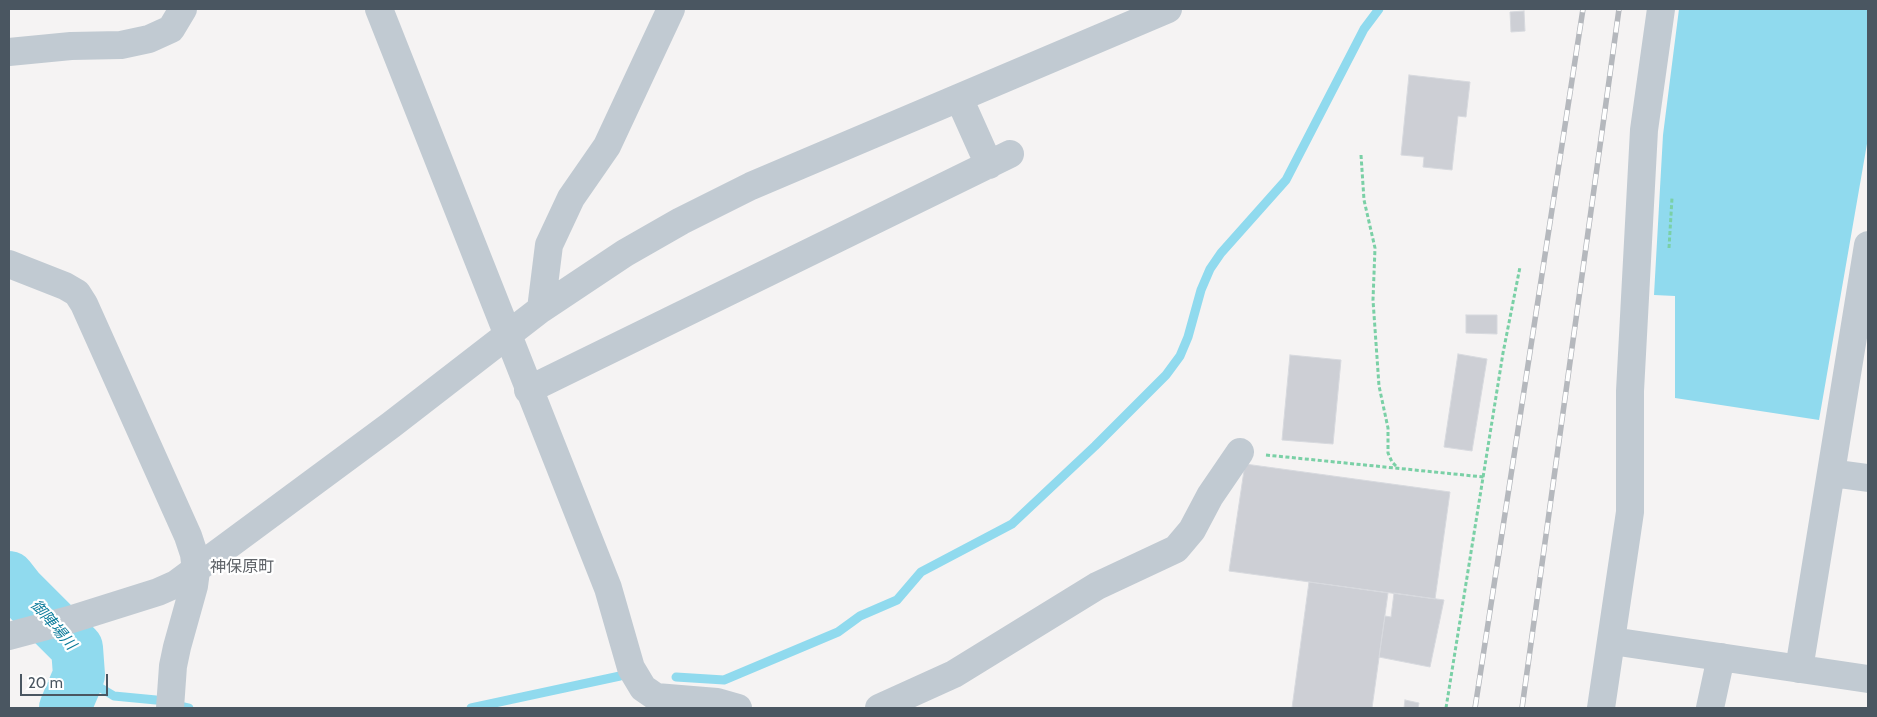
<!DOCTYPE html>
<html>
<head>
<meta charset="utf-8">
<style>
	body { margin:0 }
	#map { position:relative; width:1877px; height:717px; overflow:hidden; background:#f5f3f3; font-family:Cabin,sans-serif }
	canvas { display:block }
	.frame { position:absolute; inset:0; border:10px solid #4a5661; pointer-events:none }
	.scale { position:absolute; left:20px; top:674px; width:88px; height:22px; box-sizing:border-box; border:2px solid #4a5661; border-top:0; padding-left:6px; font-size:15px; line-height:18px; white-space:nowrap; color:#4a5661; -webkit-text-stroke:4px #fff; paint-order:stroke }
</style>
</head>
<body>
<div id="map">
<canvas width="1877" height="717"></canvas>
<div class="frame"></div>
<div class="scale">20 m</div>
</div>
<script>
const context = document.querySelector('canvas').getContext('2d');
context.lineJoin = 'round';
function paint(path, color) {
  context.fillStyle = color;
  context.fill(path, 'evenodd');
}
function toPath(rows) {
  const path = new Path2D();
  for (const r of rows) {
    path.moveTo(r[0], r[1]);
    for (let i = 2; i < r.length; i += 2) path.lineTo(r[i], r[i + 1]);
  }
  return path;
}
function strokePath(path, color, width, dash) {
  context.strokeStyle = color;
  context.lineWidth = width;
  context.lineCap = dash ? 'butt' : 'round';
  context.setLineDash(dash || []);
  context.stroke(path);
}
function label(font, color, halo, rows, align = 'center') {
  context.font = font + ' Cabin,"Noto Sans JP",sans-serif';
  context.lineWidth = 4.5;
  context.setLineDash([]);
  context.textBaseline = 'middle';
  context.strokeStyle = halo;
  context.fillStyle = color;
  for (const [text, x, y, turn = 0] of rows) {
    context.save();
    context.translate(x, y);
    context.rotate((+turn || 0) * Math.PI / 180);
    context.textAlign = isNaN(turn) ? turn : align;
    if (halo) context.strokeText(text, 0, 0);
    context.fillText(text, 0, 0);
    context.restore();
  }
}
paint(toPath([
	[1679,9,1868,9,1868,138,1819,420,1675,398,1675,296,1654,295,1663,135]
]), '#90daee');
strokePath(toPath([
	[79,675,114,696,156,700,189,708],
	[676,677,724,680,838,632,860,616,897,600,921,572,1012,524,1095,446,1166,375,1180,356,1188,337,1201,290,1210,269,1221,253,1286,180,1364,29,1379,9],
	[471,708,620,676]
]), '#90daee', 9);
strokePath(toPath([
	[9,577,20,591,77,648,79,675,65,708]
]), '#90daee', 52);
const building = toPath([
	[1524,11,1525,31,1511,32,1510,12,1524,11],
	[1409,75,1470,82,1466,117,1458,116,1452,170,1423,167,1424,157,1401,155,1409,75],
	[1466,315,1497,315,1497,334,1466,333,1466,315],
	[1458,354,1487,359,1472,451,1444,447,1458,354],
	[1290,355,1341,360,1333,444,1282,440,1290,355],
	[1245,464,1450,492,1435,599,1229,571,1245,464],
	[1309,582,1388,593,1372,708,1292,708,1309,582],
	[1394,593,1444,600,1430,667,1379,657,1385,616,1391,617,1394,593],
	[1405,700,1419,703,1418,708,1404,708,1405,700]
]);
paint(building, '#cdcfd5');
strokePath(building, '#d7d9de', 1);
strokePath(toPath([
	[1361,155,1364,200,1375,248,1373,300,1379,386,1388,428,1388,453,1392,462,1398,468],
	[1669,248,1672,198],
	[1266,455,1484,477],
	[1446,708,1503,353,1520,267]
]), '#7ad0a6', 3, [4, 2.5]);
strokePath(toPath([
	[379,9,608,588,631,668,643,688,656,697,717,702,738,708],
	[9,52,71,46,121,45,149,39,171,29,183,9],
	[959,98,989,165],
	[9,264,65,286,77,293,84,304,188,536,194,554,196,571,194,586,177,647,173,666,170,708],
	[541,309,549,245,571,198,607,146,671,9],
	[528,390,1010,154],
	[1831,473,1868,478],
	[9,636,69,620,158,592,176,584,391,425,541,309,625,253,681,221,751,186,1168,9],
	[1612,641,1868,679],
	[1799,669,1868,245],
	[879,708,954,674,1097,586,1176,549,1192,530,1210,496,1240,452],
	[1601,708,1630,512,1630,391,1644,130,1661,9],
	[1710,708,1721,657]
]), '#c1cad2', 28);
const rail = toPath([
	[1475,708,1583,9],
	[1522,708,1619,9]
]);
strokePath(rail, '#b5b8bd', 5.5);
strokePath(rail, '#fff', 4, [11]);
label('italic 15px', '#0c7c9b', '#fff', [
	["御陣場川",53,625,49]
]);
label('16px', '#5f6368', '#fff', [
	["神保原町",242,567]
]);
</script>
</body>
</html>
